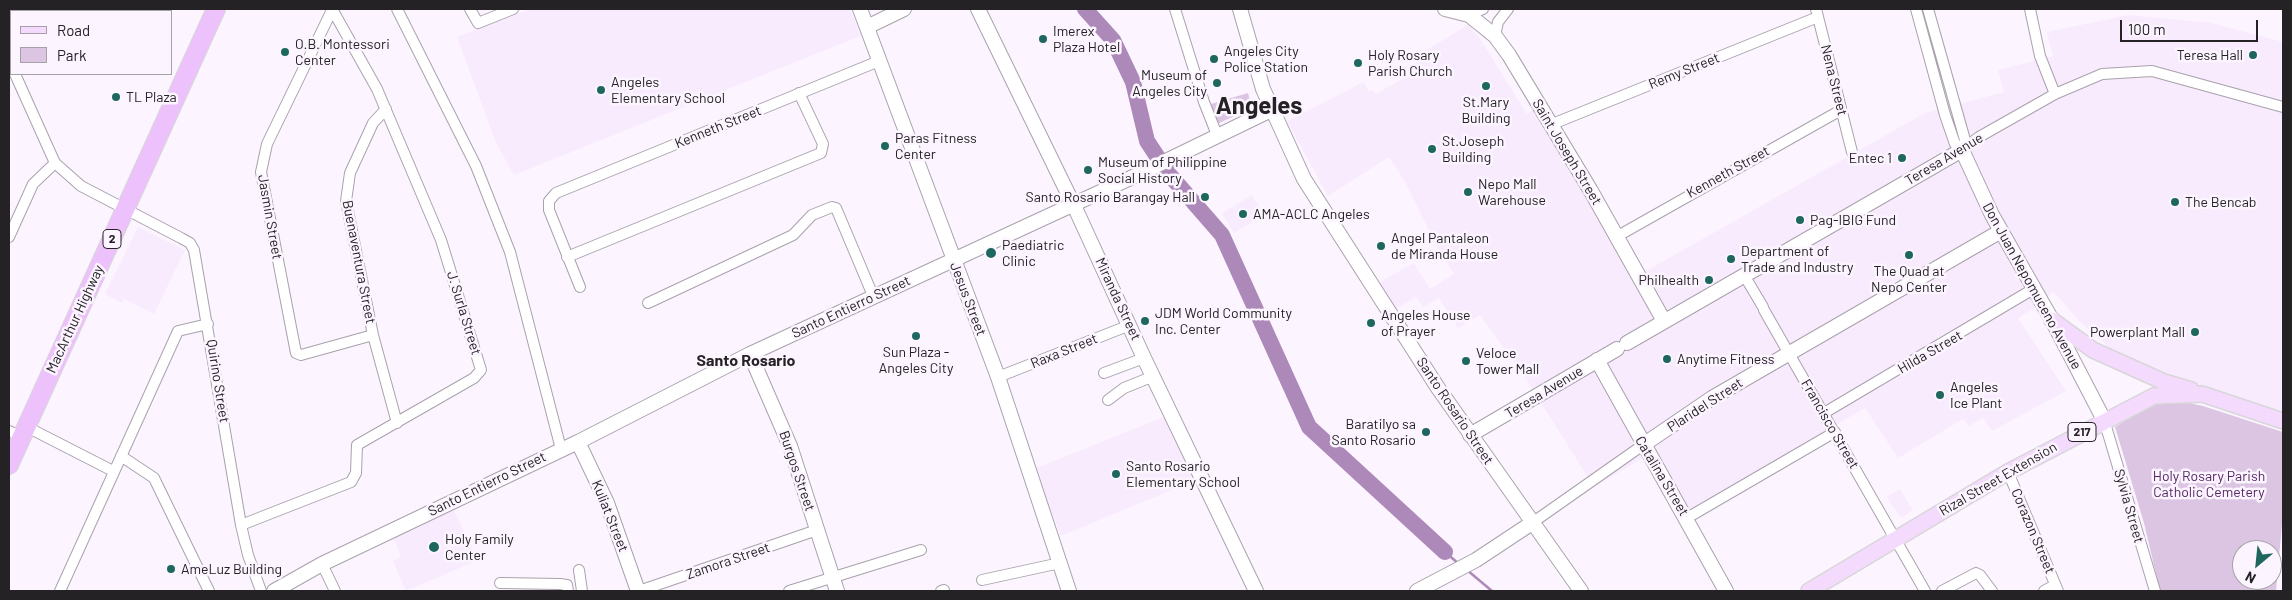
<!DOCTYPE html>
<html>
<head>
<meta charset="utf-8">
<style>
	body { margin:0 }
	#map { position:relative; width:2292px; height:600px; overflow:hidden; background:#fcf5ff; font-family:Barlow,sans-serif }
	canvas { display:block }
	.frame { position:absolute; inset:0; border:10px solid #252226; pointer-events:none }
	.legend { position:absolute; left:10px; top:10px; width:162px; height:65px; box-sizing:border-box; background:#fcf5ff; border:1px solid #a6a1a8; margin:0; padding:6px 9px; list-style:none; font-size:15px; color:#252226 }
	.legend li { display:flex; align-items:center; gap:10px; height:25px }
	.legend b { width:25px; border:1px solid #a6a1a8 }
	.north { position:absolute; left:2232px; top:540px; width:50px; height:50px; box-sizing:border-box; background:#fcf5ff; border:1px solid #a6a1a8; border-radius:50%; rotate:208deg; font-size:14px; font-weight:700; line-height:20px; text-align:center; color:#252226 }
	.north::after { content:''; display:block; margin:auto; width:18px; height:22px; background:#1e675e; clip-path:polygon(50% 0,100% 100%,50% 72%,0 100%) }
	.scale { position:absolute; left:2120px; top:20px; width:138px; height:22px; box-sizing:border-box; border:2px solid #252226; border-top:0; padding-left:6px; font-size:15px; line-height:18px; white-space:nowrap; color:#252226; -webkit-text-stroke:4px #fcf5ff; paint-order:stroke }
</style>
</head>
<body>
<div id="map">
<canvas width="2292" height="600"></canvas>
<div class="frame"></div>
<ul class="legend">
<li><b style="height:6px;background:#f4dafd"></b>Road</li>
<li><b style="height:14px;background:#dcc5e3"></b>Park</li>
</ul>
<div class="north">N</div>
<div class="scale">100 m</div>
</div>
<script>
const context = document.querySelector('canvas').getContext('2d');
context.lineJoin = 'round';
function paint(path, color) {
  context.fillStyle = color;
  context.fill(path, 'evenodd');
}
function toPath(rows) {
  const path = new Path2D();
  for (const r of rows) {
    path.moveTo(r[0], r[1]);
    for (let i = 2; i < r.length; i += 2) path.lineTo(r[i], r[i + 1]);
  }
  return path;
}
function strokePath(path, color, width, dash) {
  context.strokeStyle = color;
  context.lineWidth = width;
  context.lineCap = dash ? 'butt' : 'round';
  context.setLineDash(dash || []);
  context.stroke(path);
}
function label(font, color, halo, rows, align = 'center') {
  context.font = font + ' Barlow,sans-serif';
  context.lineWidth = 5;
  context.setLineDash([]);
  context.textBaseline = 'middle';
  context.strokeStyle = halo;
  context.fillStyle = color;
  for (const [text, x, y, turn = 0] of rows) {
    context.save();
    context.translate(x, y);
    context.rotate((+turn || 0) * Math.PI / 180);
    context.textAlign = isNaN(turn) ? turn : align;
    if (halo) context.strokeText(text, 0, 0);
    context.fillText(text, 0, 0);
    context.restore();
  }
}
paint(toPath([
	[530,9,850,9,861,36,514,175,496,143,457,37],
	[2128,15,2212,23,2283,42,2283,411,2171,377,2122,358,2081,323,2053,291,2043,303,2018,318,2066,391,1992,431,1983,418,1969,426,1963,419,1898,458,1865,408,1680,516,1643,458,1594,487,1526,379,1480,315,1458,328,1439,298,1423,307,1416,297,1393,311,1376,284,1414,263,1430,289,1454,274,1437,247,1405,182,1389,157,1328,196,1287,121,1364,82,1368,91,1373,90,1376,94,1420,69,1413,58,1468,25,1479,37,1527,114,1536,107,1639,275,1925,113,2004,92,1998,70,2053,56,2047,32],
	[1252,195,1264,215,1234,233,1222,213],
	[138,227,185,250,154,314,124,299,122,303,105,294],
	[1171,414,1198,479,1061,536,1034,469],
	[1900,489,1913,510,1901,518,1887,497],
	[452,506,478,560,406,591,393,561,401,557,393,537]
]), '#f8ebfd');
paint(toPath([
	[1248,93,1252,108,1217,124,1211,104],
	[2172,399,2203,406,2283,432,2283,513,2276,591,2160,591,2144,523,2115,427,2155,402],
	[2242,550,2272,550,2272,580,2242,580]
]), '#dcc5e3');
strokePath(toPath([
	[1445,552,1459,564],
	[1467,570,1492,591]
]), '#ad89b9', 2.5);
strokePath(toPath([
	[1085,9,1113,40,1133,82,1147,141,1168,173,1222,235,1309,427,1445,552]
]), '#ad89b9', 16);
const street = toPath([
	[397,9,476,166,510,252,561,449],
	[470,9,478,23,513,9],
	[1175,9,1204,102,1217,135],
	[1816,9,1852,152],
	[1916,9,1945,115,1955,144,1962,150],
	[1928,9,1965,140,1962,150],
	[2030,9,2040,56,2055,94],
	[332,10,267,144,261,172,296,353,301,355,373,335],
	[1469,15,1483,9],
	[1495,36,1498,22,1508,9],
	[9,57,11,64],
	[15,74,55,163,81,186,181,238,190,243,194,250,241,525,248,555,261,591],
	[386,109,373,123,350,173,346,201,373,335,397,423],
	[1550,125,1818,17],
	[1962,150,1979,137,2055,94,2102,74,2152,71,2283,107],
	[9,237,33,184,55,163],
	[1616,237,1841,110],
	[567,257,821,153,823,144,799,93],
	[1744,275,1763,307],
	[580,287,549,210,549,201,556,193,879,61],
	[648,303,793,235,812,215,832,207,836,208,874,298],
	[1764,310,1925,591],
	[1104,373,1144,358],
	[998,377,1130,325],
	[1108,400,1124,388,1154,376],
	[1824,413,2035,288],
	[2104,420,2155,591],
	[27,427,113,471],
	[9,431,22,437],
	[121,456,154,478,209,591],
	[2008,472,2058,591],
	[1687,518,1835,432],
	[1532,523,1643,445],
	[241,525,351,482,356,473,357,445,474,378,481,370,441,240,377,89,332,9],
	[322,564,335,591],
	[579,570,582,591],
	[982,580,1060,563],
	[500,583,560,584,567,585,568,591],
	[60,591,178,331,208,324],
	[639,591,817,530],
	[789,591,921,550],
	[941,591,944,590],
	[1942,591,1976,573,1980,575,1992,591],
	[2044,591,2055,585]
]);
const secondary = toPath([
	[860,9,998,377,1069,591],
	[978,9,1077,212,1144,358,1256,591],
	[1240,9,1263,89,1304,179,1438,388,1581,591],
	[1445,9,1469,15,1495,36,1509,55,1591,191,1664,321],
	[867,27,904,9],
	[1627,343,1962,150,1992,215,2052,320,2104,420],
	[750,354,790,446,837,591],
	[1597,360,1726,591],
	[1470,435,1617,349],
	[578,442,607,503,638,591],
	[1643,445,1712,398,2001,231],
	[274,591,322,564,578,442,750,354,1137,175,1271,110],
	[1417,591,1476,560,1532,523]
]);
const primary = toPath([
	[2052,320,2093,350,2164,382,2191,390],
	[1809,591,2008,472,2154,396,2202,394,2283,421]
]);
const highway = toPath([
	[9,465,216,9]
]);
strokePath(street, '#a9a1ac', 12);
strokePath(secondary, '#a9a1ac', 16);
strokePath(primary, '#d8d7d8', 18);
strokePath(highway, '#d8d7d8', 20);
strokePath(street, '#fff', 10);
strokePath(secondary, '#fff', 14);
strokePath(primary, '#f4dafd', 15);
strokePath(highway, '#edc1fb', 18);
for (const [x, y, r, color] of [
	[1043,39,5,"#1e675e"],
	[285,52,5,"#1e675e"],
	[2253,55,5,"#1e675e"],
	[1214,59,5,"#1e675e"],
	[1358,63,5,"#1e675e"],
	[1217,83,5,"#1e675e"],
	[1486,86,5,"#1e675e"],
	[601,90,5,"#1e675e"],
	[116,97,5,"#1e675e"],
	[885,146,5,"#1e675e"],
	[1432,149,5,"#1e675e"],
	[1902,158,5,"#1e675e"],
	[1088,170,5,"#1e675e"],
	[1468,192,5,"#1e675e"],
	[1205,197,5,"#1e675e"],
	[2175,202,5,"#1e675e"],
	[1243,214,5,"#1e675e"],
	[1800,220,5,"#1e675e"],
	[1381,246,5,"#1e675e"],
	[991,253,6,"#1e675e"],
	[1909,255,5,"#1e675e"],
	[1731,259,5,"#1e675e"],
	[1709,280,5,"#1e675e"],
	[1145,321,5,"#1e675e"],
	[1371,323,5,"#1e675e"],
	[2195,332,5,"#1e675e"],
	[916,336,5,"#1e675e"],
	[1667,359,5,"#1e675e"],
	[1466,361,5,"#1e675e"],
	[1940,395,5,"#1e675e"],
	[1426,432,5,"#1e675e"],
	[1116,474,5,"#1e675e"],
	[434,547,6,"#1e675e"],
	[171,569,5,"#1e675e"]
]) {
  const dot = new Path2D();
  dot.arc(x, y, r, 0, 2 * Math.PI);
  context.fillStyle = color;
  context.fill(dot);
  strokePath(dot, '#fcf5ff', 2);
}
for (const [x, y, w] of [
	[112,239,18],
	[2082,432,28]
]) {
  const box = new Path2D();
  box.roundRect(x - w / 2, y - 9.5, w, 19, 4);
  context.fillStyle = '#fcf5ff';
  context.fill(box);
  strokePath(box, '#252226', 1);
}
label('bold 12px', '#252226', null, [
	["2",112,239],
	["217",2082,432]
]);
label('14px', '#252226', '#fcf5ff', [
	["Imerex",1053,31],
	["Plaza Hotel",1053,47],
	["O.B. Montessori",295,44],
	["Center",295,60],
	["Angeles City",1224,51],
	["Police Station",1224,67],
	["Holy Rosary",1368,55],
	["Parish Church",1368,71],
	["Teresa Hall",2243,55,"right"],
	["Museum of",1207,75,"right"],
	["Angeles City",1207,91,"right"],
	["Angeles",611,82],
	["Elementary School",611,98],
	["TL Plaza",126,97],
	["St.Mary",1486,102,"center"],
	["Building",1486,118,"center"],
	["Paras Fitness",895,138],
	["Center",895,154],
	["St.Joseph",1442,141],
	["Building",1442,157],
	["Entec 1",1892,158,"right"],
	["Museum of Philippine",1098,162],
	["Social History",1098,178],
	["Nepo Mall",1478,184],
	["Warehouse",1478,200],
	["Santo Rosario Barangay Hall",1195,197,"right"],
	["The Bencab",2185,202],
	["AMA-ACLC Angeles",1253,214],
	["Pag-IBIG Fund",1810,220],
	["Angel Pantaleon",1391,238],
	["de Miranda House",1391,254],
	["Paediatric",1002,245],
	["Clinic",1002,261],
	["Department of",1741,251],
	["Trade and Industry",1741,267],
	["The Quad at",1909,271,"center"],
	["Nepo Center",1909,287,"center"],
	["Philhealth",1699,280,"right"],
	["JDM World Community",1155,313],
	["Inc. Center",1155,329],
	["Angeles House",1381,315],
	["of Prayer",1381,331],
	["Powerplant Mall",2185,332,"right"],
	["Sun Plaza -",916,352,"center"],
	["Angeles City",916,368,"center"],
	["Veloce",1476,353],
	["Tower Mall",1476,369],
	["Anytime Fitness",1677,359],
	["Angeles",1950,387],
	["Ice Plant",1950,403],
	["Baratilyo sa",1416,424,"right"],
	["Santo Rosario",1416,440,"right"],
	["Santo Rosario",1126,466],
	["Elementary School",1126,482],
	["Holy Family",445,539],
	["Center",445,555],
	["AmeLuz Building",181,569]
], 'left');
label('14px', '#252226', '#fcf5ff', [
	["Remy Street",1684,71,-22],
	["Nena Street",1834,80,76],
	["Kenneth Street",718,127,-22],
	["Saint Joseph Street",1567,152,59],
	["Teresa Avenue",1944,159,-31],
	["Kenneth Street",1728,172,-29],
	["Jasmin Street",270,217,80],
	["Buenaventura Street",359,262,79],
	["Don Juan Nepomuceno Avenue",2032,286,61],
	["Jesus Street",968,299,69],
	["Miranda Street",1118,299,65],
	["Santo Entierro Street",851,307,-25],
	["J. Surla Street",464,313,73],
	["MacArthur Highway",75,319,-65],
	["Raxa Street",1064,351,-22],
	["Hilda Street",1930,352,-30],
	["Quirino Street",218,381,81],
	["Teresa Avenue",1544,392,-31],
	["Plaridel Street",1705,405,-33],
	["Santo Rosario Street",1455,411,56],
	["Francisco Street",1830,424,60],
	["Burgos Street",797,471,71],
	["Catalina Street",1662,476,59],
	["Rizal Street Extension",1998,479,-30],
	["Santo Entierro Street",487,484,-26],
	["Sylvia Street",2129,506,74],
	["Kuliat Street",610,516,68],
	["Corazon Street",2033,531,67],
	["Zamora Street",728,561,-19]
]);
label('14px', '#552762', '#fcf5ff', [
	["Holy Rosary Parish",2209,476],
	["Catholic Cemetery",2209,492]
]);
label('bold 16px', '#252226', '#fcf5ff', [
	["Santo Rosario",746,361]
]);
label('bold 24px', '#252226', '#fcf5ff', [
	["Angeles",1259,106]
]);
</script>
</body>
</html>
